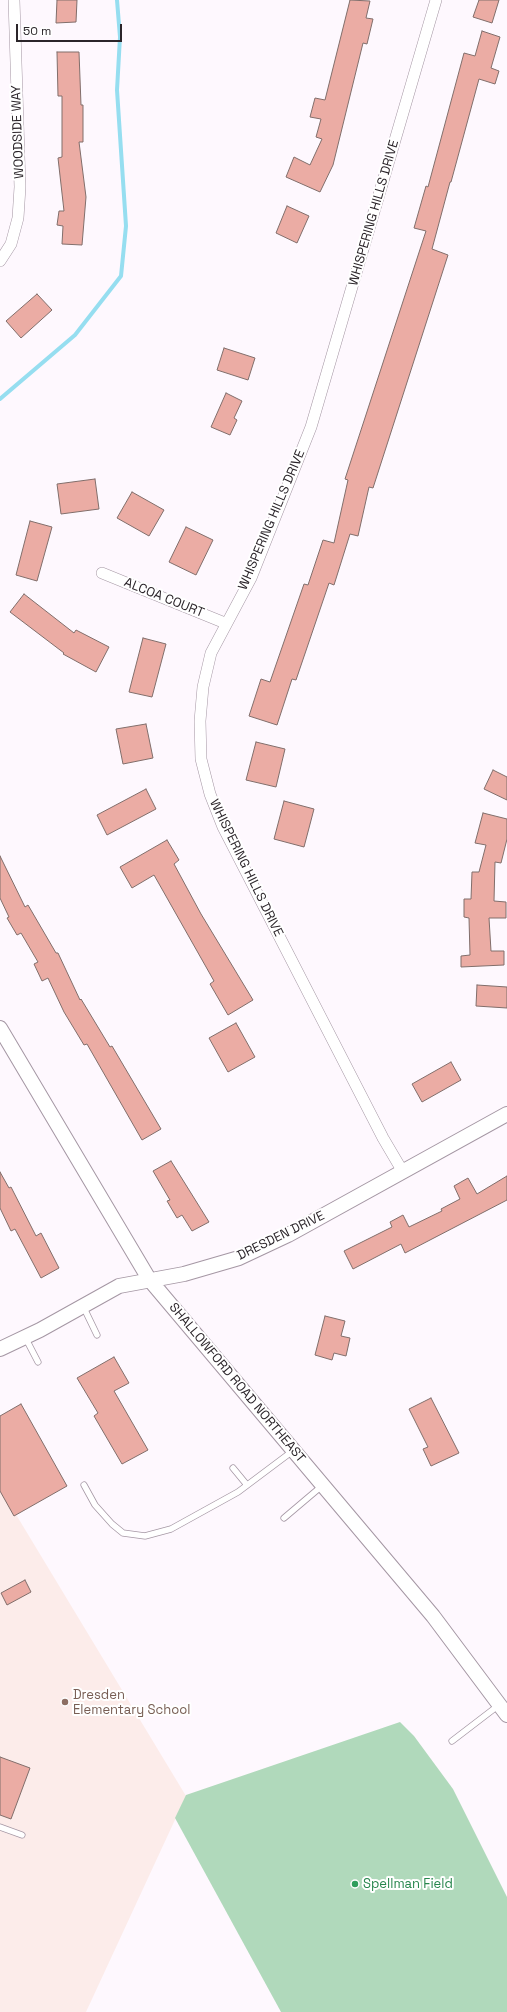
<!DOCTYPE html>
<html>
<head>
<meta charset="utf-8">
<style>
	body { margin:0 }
	#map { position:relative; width:507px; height:2012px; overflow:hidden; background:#fef8fe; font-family:"Space Grotesk",sans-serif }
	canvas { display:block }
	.scale { position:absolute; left:16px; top:24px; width:106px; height:18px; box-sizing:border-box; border:2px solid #2b252a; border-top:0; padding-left:5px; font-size:12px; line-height:14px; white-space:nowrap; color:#2b252a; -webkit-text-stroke:3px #fff; paint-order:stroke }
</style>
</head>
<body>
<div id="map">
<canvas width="507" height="2012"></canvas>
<div class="scale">50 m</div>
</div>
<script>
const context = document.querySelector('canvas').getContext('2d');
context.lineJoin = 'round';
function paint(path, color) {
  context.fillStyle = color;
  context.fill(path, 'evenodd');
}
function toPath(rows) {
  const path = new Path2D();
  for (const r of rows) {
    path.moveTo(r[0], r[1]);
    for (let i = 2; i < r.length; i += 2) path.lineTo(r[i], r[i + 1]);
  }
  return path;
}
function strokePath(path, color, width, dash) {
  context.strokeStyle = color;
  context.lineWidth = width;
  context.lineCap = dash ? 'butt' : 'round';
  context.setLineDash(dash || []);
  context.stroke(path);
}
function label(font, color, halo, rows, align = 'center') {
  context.font = font + ' "Space Grotesk",sans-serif';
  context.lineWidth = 4;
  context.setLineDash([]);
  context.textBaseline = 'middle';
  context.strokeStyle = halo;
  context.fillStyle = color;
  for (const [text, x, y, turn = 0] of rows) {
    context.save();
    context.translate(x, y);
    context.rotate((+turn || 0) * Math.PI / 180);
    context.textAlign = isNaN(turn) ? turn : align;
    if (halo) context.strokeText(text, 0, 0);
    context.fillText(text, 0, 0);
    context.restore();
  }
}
paint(toPath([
	[0,1488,186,1796,86,2012,0,2012]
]), '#fcecea');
paint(toPath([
	[400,1722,414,1736,453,1789,507,1897,507,2012,281,2012,175,1818,186,1795]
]), '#b0d9bb');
strokePath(toPath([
	[0,399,75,335,121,276,126,226,117,90,120,37,117,0]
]), '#96def0', 4);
const building = toPath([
	[57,0,77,0,76,22,56,23,57,0],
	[350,0,370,1,366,18,373,19,367,44,363,43,333,165,320,192,286,177,294,157,310,165,322,139,316,137,321,119,310,117,315,98,325,100,350,0],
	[479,0,499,0,492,23,473,17,479,0],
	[482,31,500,37,491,68,499,71,495,84,479,79,451,182,450,182,432,249,448,255,373,488,369,487,358,536,350,534,334,585,329,583,296,680,292,679,277,725,249,716,261,679,270,682,304,584,308,585,323,540,334,543,348,480,345,479,426,231,414,228,426,186,428,187,464,53,475,56,482,31],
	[57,52,79,52,81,105,83,105,83,142,79,142,86,197,82,245,62,244,63,226,57,225,59,211,64,211,58,158,62,157,62,96,58,96,57,52],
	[287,206,309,216,297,243,276,233,287,206],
	[37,294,52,310,21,338,6,321,37,294],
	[224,348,255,358,248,380,217,370,224,348],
	[226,393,242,401,234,418,237,420,230,435,211,427,226,393],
	[95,479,99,509,61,514,57,484,95,479],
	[132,492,164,510,149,536,117,518,132,492],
	[30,521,52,527,37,581,16,575,30,521],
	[186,527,213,540,196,575,169,562,186,527],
	[24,594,74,633,76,630,109,647,96,672,63,654,64,653,10,612,24,594],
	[143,638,166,644,152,697,129,692,143,638],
	[146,724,153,758,123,764,116,729,146,724],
	[256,742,285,749,276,787,246,780,256,742],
	[493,770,507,777,507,800,484,789,493,770],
	[146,789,156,809,107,835,97,815,146,789],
	[284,801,314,809,304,847,274,839,284,801],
	[483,813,507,819,507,839,501,863,495,862,494,901,506,902,506,918,489,918,491,951,504,951,504,965,461,967,461,956,470,955,469,918,464,917,464,899,471,899,472,872,479,872,486,845,475,843,483,813],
	[167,840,179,860,174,864,201,914,253,1000,228,1015,210,984,214,981,154,875,132,888,120,867,167,840],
	[0,856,25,907,28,905,56,953,58,953,80,1000,81,999,110,1047,112,1046,161,1129,142,1140,87,1044,84,1045,64,1012,48,978,42,981,34,964,38,962,21,933,17,935,7,918,9,917,0,898,0,856],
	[477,985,507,987,507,1008,476,1006,477,985],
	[236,1023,255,1057,228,1072,209,1038,236,1023],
	[451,1062,461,1080,422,1102,412,1084,451,1062],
	[171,1161,209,1222,192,1231,182,1215,177,1218,167,1201,170,1200,153,1171,171,1161],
	[0,1172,9,1188,11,1187,36,1236,41,1233,59,1268,41,1278,15,1229,11,1231,0,1208,0,1172],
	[507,1176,507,1200,405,1253,401,1244,353,1269,344,1251,392,1227,390,1222,403,1215,409,1227,442,1211,441,1209,460,1199,454,1186,468,1178,477,1194,507,1176],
	[325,1316,345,1321,341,1336,350,1338,346,1356,334,1353,332,1360,315,1355,325,1316],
	[114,1357,129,1383,114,1391,148,1450,122,1464,94,1416,98,1413,77,1378,114,1357],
	[431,1398,459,1453,431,1466,423,1449,428,1447,409,1409,431,1398],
	[21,1404,67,1486,14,1516,0,1491,0,1416,21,1404],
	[25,1580,31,1592,7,1605,1,1593,25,1580],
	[0,1757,30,1768,11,1819,0,1815,0,1757]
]);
paint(building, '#ebaca4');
strokePath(building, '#816e6b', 1);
const service = toPath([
	[83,1306,97,1335],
	[25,1337,38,1362],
	[233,1468,247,1485],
	[84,1485,95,1505,112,1524,123,1533,145,1536,171,1529,238,1492,294,1450],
	[284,1518,323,1485],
	[452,1741,499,1705],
	[0,1827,22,1835]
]);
const minor = toPath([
	[0,261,11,244,18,218,20,187,14,0],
	[102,573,225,623],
	[403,1172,383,1138,223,827,210,794,201,759,200,721,203,687,211,653,251,578,311,427,436,0]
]);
const tertiary = toPath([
	[0,1028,149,1279,433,1616,507,1715],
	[0,1349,40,1330,119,1286,184,1274,239,1258,288,1235,507,1114]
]);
strokePath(service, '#a597a4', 7);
strokePath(minor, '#a597a4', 12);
strokePath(tertiary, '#a597a4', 16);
strokePath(service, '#fff', 5.5);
strokePath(minor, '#fff', 11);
strokePath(tertiary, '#fff', 14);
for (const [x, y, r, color] of [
	[65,1702,4,"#8d6e63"],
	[355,1884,4,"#2e9e5b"]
]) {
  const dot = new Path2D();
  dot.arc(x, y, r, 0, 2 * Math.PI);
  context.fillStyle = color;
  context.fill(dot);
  strokePath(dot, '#fff', 1.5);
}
label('13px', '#2b252a', '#fff', [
	["WOODSIDE WAY",18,132,-92],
	["WHISPERING HILLS DRIVE",374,213,-74],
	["WHISPERING HILLS DRIVE",272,520,-67],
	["ALCOA COURT",164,598,22],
	["WHISPERING HILLS DRIVE",246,868,64],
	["DRESDEN DRIVE",281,1236,-26],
	["SHALLOWFORD ROAD NORTHEAST",237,1383,50]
]);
label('13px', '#785e54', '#fff', [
	["Dresden",73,1695],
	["Elementary School",73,1710]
], 'left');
label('13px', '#27864d', '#fff', [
	["Spellman Field",363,1884]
], 'left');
</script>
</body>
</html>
